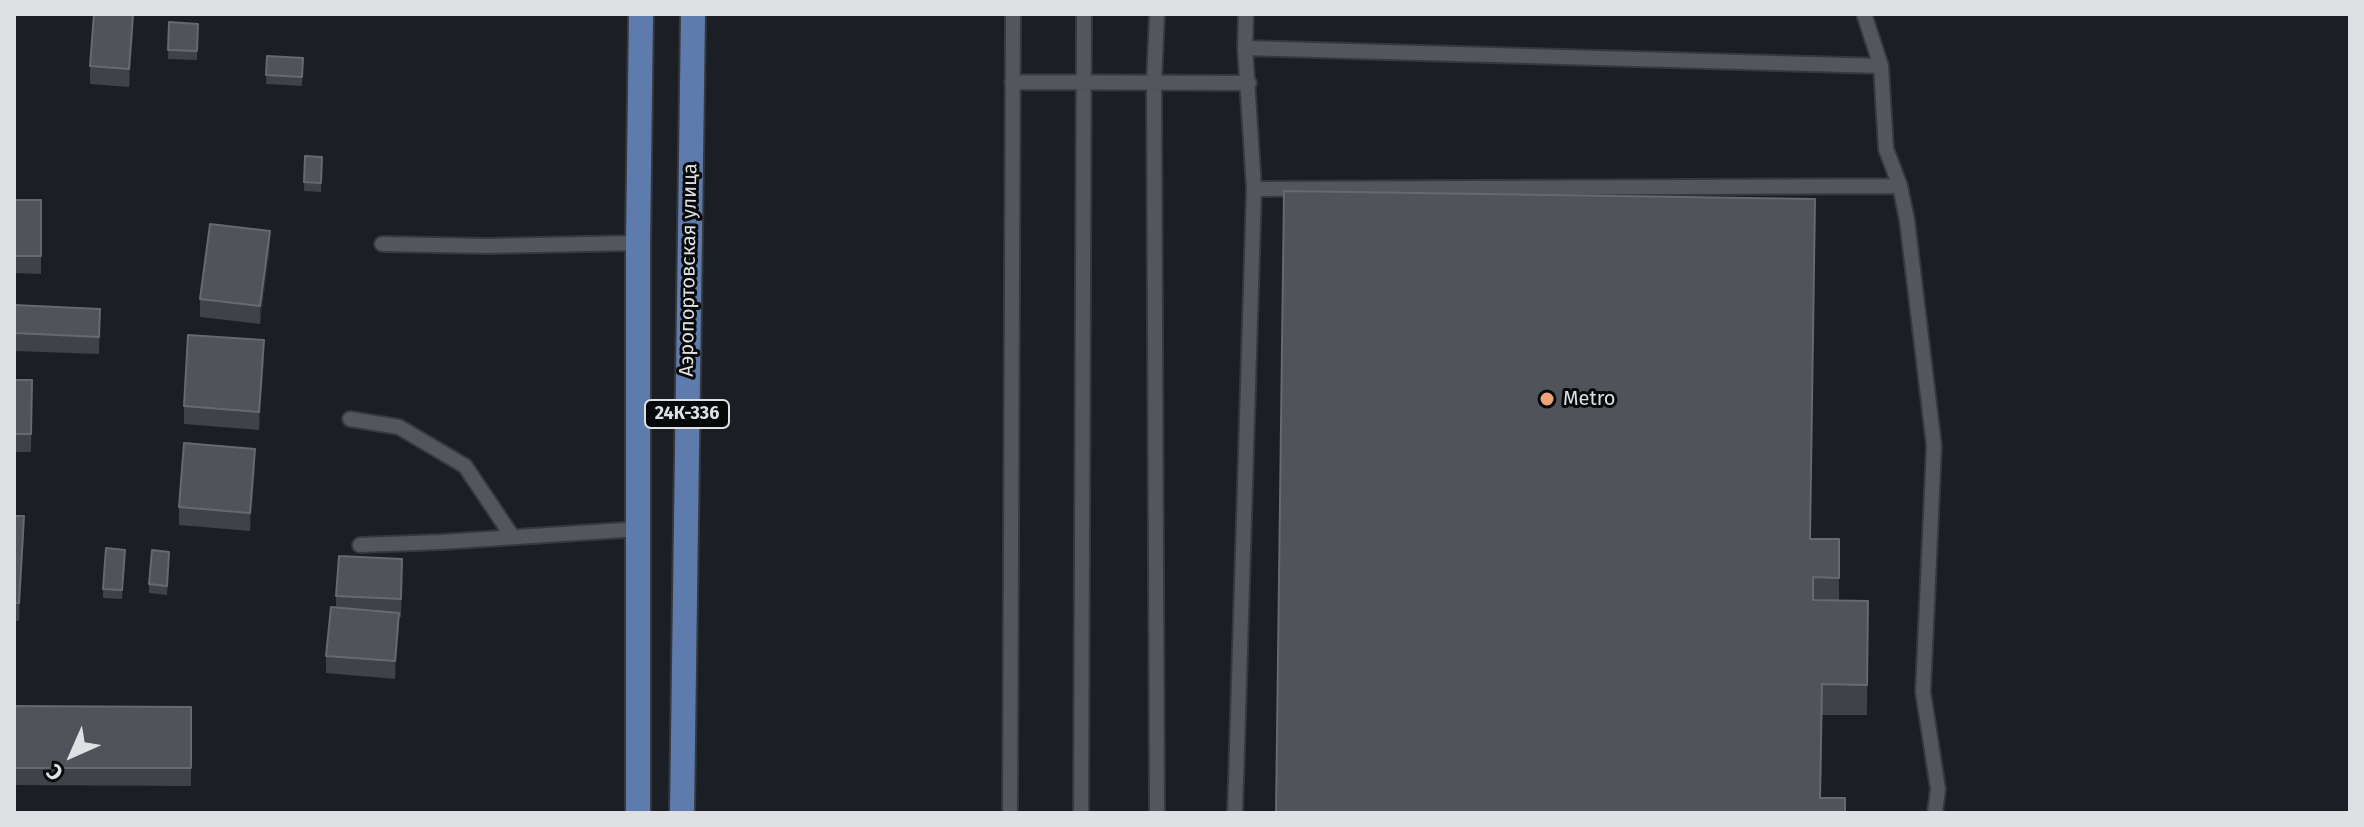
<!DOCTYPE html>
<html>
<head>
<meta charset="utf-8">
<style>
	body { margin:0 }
	#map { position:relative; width:2364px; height:827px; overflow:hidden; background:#1b1e24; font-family:"Fira Sans",sans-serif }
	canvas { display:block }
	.frame { position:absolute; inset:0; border:16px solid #dee0e4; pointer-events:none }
	.north { position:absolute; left:32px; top:715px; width:80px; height:80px; -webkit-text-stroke:6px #07080a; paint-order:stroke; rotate:225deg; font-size:22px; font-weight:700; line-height:32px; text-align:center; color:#dee0e4 }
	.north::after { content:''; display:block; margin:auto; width:28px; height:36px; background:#dee0e4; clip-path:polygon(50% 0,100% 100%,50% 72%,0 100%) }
</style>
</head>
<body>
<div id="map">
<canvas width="2364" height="827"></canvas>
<div class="frame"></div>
<div class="north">С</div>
</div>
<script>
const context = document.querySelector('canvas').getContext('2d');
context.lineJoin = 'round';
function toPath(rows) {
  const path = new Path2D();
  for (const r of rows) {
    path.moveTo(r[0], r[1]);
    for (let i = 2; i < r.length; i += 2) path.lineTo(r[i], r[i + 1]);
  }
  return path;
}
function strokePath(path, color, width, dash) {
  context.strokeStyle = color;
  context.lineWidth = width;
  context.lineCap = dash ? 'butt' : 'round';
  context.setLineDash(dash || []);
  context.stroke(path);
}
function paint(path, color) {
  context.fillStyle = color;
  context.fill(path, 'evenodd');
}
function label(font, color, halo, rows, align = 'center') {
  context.font = font + ' "Fira Sans",sans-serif';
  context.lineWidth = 6;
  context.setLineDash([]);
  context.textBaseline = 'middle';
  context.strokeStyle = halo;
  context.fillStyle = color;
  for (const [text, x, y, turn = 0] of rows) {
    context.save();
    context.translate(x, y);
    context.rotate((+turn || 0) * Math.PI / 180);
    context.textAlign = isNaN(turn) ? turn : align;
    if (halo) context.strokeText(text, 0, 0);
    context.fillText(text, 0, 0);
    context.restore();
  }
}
const lane = toPath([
	[1864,14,1881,66,1886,149,1900,186,1907,220,1934,446,1923,692,1938,789,1935,813],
	[1245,48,1881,66],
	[1012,82,1249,83],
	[1254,189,1900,186],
	[382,244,486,246,638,243],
	[350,419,399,427,465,466,512,536],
	[360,545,441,542,639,529],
	[1010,813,1013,14],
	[1081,813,1084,14],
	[1157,813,1154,83,1157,14],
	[1235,813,1254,189,1245,48,1246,14]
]);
const primary = toPath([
	[638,813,638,243,641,14],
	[682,813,693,14]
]);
strokePath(lane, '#36383c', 18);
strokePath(primary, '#36383c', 28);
strokePath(lane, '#53575d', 14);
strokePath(primary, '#5d7cad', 24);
paint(toPath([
	[169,22,198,24,197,60,168,59],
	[133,33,129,87,90,84,90,66],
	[267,56,303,58,302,86,266,84],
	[305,156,322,157,321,192,304,191],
	[14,200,41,200,41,274,14,273],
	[270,249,260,324,200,317,200,299],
	[14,305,100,309,99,354,14,351],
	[264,358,259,430,184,424,184,406],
	[14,380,32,380,31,452,14,452],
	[255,467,250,531,179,525,179,507],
	[14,516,24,534,19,621,14,621],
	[1810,539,1839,539,1839,601,1868,601,1867,715,1822,715,1821,798,1276,813],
	[125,559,122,599,103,598,103,589],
	[169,561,167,595,149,593,149,584],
	[402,577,401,617,399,617,395,679,326,673,326,656,336,607,336,596],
	[14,706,191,707,191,786,14,785]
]), '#3f4249');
paint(toPath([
	[133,15,133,33,129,87,129,69],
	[270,231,270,249,260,324,260,306],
	[264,340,264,358,259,430,259,412],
	[255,449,255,467,250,531,250,513],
	[24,516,24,534,19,621,19,603],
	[399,613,399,630,395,679,395,661]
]), '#292c33');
const building = toPath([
	[94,14,133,15,129,69,90,66,94,14],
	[169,22,198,24,197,51,168,50,169,22],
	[267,56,303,58,302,77,266,75,267,56],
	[305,156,322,157,321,183,304,182,305,156],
	[1284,191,1815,199,1810,539,1839,539,1839,578,1813,577,1813,600,1868,601,1867,685,1822,684,1820,798,1845,798,1845,813,1276,813,1284,191],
	[14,200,41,200,41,256,14,256,14,200],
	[210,224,270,231,260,306,200,299,210,224],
	[14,305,100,309,99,337,14,333,14,305],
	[188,335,264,340,259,412,184,406,188,335],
	[14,380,32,380,31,434,14,434,14,380],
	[184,443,255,449,250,513,179,507,184,443],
	[14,516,24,516,19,603,14,603,14,516],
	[106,548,125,550,122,590,103,589,106,548],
	[152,550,169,552,167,586,149,584,152,550],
	[339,556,402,559,401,599,336,596,339,556],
	[331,607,399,613,395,661,326,656,331,607],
	[14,706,191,707,191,768,14,768,14,706]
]);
paint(building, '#505359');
strokePath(building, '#66696f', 2);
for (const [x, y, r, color] of [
	[1547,399,8,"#efa378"]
]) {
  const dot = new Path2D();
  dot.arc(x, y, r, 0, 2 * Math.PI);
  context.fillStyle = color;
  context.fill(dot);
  strokePath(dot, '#07080a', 3);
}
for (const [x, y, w] of [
	[687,414,84]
]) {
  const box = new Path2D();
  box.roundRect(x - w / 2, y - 14, w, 28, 6);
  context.fillStyle = '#07080a';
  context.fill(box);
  strokePath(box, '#dee0e4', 2);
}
label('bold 18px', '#dee0e4', null, [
	["24К-336",687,414]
]);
label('20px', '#dee0e4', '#07080a', [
	["Аэропортовская улица",689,270,-89]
]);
label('20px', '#dee0e4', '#07080a', [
	["Metro",1563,399]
], 'left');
</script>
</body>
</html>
